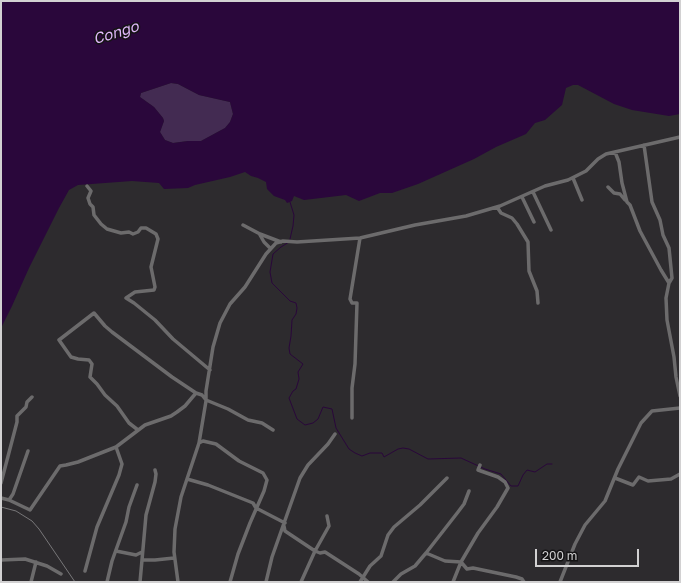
<!DOCTYPE html>
<html>
<head>
<meta charset="utf-8">
<style>
	body { margin:0 }
	#map { position:relative; width:681px; height:583px; overflow:hidden; background:#2d2b2e; font-family:"Golos Text",sans-serif }
	canvas { display:block }
	.frame { position:absolute; inset:0; border:2px solid #d2d1d2; pointer-events:none }
	.scale { position:absolute; left:535px; top:549px; width:104px; height:18px; box-sizing:border-box; border:2px solid #d2d1d2; border-top:0; padding-left:5px; font-size:12px; line-height:14px; white-space:nowrap; color:#d2d1d2; -webkit-text-stroke:3px #151415; paint-order:stroke }
</style>
</head>
<body>
<div id="map">
<canvas width="681" height="583"></canvas>
<div class="frame"></div>
<div class="scale">200 m</div>
</div>
<script>
const context = document.querySelector('canvas').getContext('2d');
context.lineJoin = 'round';
function paint(path, color) {
  context.fillStyle = color;
  context.fill(path, 'evenodd');
}
function toPath(rows) {
  const path = new Path2D();
  for (const r of rows) {
    path.moveTo(r[0], r[1]);
    for (let i = 2; i < r.length; i += 2) path.lineTo(r[i], r[i + 1]);
  }
  return path;
}
function strokePath(path, color, width, dash) {
  context.strokeStyle = color;
  context.lineWidth = width;
  context.lineCap = dash ? 'butt' : 'round';
  context.setLineDash(dash || []);
  context.stroke(path);
}
function label(font, color, halo, rows, align = 'center') {
  context.font = font + ' "Golos Text",sans-serif';
  context.lineWidth = 3;
  context.setLineDash([]);
  context.textBaseline = 'middle';
  context.strokeStyle = halo;
  context.fillStyle = color;
  for (const [text, x, y, turn = 0] of rows) {
    context.save();
    context.translate(x, y);
    context.rotate((+turn || 0) * Math.PI / 180);
    context.textAlign = isNaN(turn) ? turn : align;
    if (halo) context.strokeText(text, 0, 0);
    context.fillText(text, 0, 0);
    context.restore();
  }
}
paint(toPath([
	[171,83,178,84,199,95,230,102,233,114,230,122,225,128,201,141,188,141,173,143,165,140,160,132,164,121,163,118,154,107,140,97,141,93]
]), '#432b52');
paint(toPath([
	[1,1,680,1,680,114,669,116,632,110,614,104,578,85,573,85,566,88,562,105,545,120,535,123,526,134,496,147,474,159,418,184,392,193,380,193,359,201,346,195,304,200,294,196,292,201,287,203,285,200,274,196,267,189,266,182,258,178,251,176,245,172,230,177,195,185,188,188,164,189,159,183,132,181,78,185,69,190,59,208,29,268,12,306,1,328],
	[171,83,178,84,199,95,230,102,233,114,230,122,225,128,201,141,188,141,173,143,165,140,160,132,164,121,163,118,154,107,140,97,141,93]
]), '#2a073b');
strokePath(toPath([
	[290,239,293,226,294,215,290,202],
	[289,242,281,247,273,254,270,272,272,283,290,301,296,303,297,308,296,314,292,320,291,336,289,348,290,354,303,364,298,372,299,379,296,389,293,391,289,398,297,419,305,425,313,423,318,419,323,407,332,409,336,428,349,449,355,453,362,456,370,453,382,453,384,457,398,449,403,448,409,449,428,459,461,458,485,469,501,474,511,486,518,486,523,475,527,470,535,472,547,464,552,464]
]), '#2a073b', 1);
strokePath(toPath([
	[644,145,652,202,660,220,663,235,669,248,672,278,669,283],
	[615,152,619,162,622,183,627,202,630,205,640,231,661,270,669,283,666,298,667,320,674,357,676,377,680,396],
	[573,178,582,200],
	[87,186,91,191,88,198,90,204,93,207,94,215,101,224,107,229,121,233,129,232,133,234,138,232,141,228,146,228,156,234,158,239,151,267,155,287,154,290,135,292,126,298,134,303,155,320,173,339,210,370],
	[608,187,614,193,620,194,625,200],
	[533,192,551,230],
	[522,197,534,222],
	[497,207,501,213,512,218,517,224,528,242,529,271,537,291,538,303],
	[243,225,260,234,281,242],
	[260,235,264,242,270,248],
	[352,418,352,388,355,364,357,303,352,303,350,299,360,238],
	[138,430,129,423,117,406,105,395,97,384,90,377,92,364,89,360,78,359,71,357,59,340,94,313,105,326,112,332,172,377,196,393,202,395,206,400,228,409,248,420,262,423,273,430],
	[199,443,203,441,216,444,239,461,263,473,267,480,264,491,250,523,238,554,230,582],
	[615,478,633,485,639,477,648,481,671,479,680,474],
	[187,479,208,485,253,503,256,508,285,523],
	[1,483,17,422,17,416,26,407,27,402,32,397],
	[1,498,9,500,30,510,60,466,66,465,78,462,116,447,145,425,171,416,177,412,185,406,196,393],
	[9,500,13,494,28,451],
	[284,526,285,531,315,551,320,553,325,552,359,574,368,582],
	[116,551,136,555,142,552],
	[426,553,445,561,461,562,467,569,473,568,516,577,522,579,524,582],
	[1,560,25,559,47,566,61,574],
	[142,560,146,515,155,482,156,474,155,470],
	[85,571,97,527,119,475,122,464,116,447],
	[31,582,36,562],
	[107,582,112,561,126,522,129,507,137,485],
	[140,582,142,560,155,560,174,558],
	[178,582,174,552,175,529,181,497,199,443,206,401,206,391,213,347,220,323,230,304,245,287,266,254,276,243,283,241,297,242,360,238,415,225,466,216,500,206,545,186,568,180,586,171,598,159,606,154,680,137],
	[266,582,272,557,300,478,308,465,328,444,335,434],
	[301,582,315,551,329,526,327,516],
	[360,582,370,566,381,556,388,535,394,527,420,505,447,478],
	[393,582,401,574,415,566,426,553,458,512,464,504,469,491],
	[453,582,461,562,478,533,497,507,508,488,505,482,498,477,478,470,480,465],
	[560,582,575,544,585,525,605,501,618,469,641,423,652,411,680,408]
]), '#6c6b6c', 3.5);
strokePath(toPath([
	[1,507,16,511,32,521,39,529,75,582]
]), '#787779', 1);
label('italic 15px', '#e0b7fa', '#151415', [
	["Congo",116,33,-17]
]);
</script>
</body>
</html>
